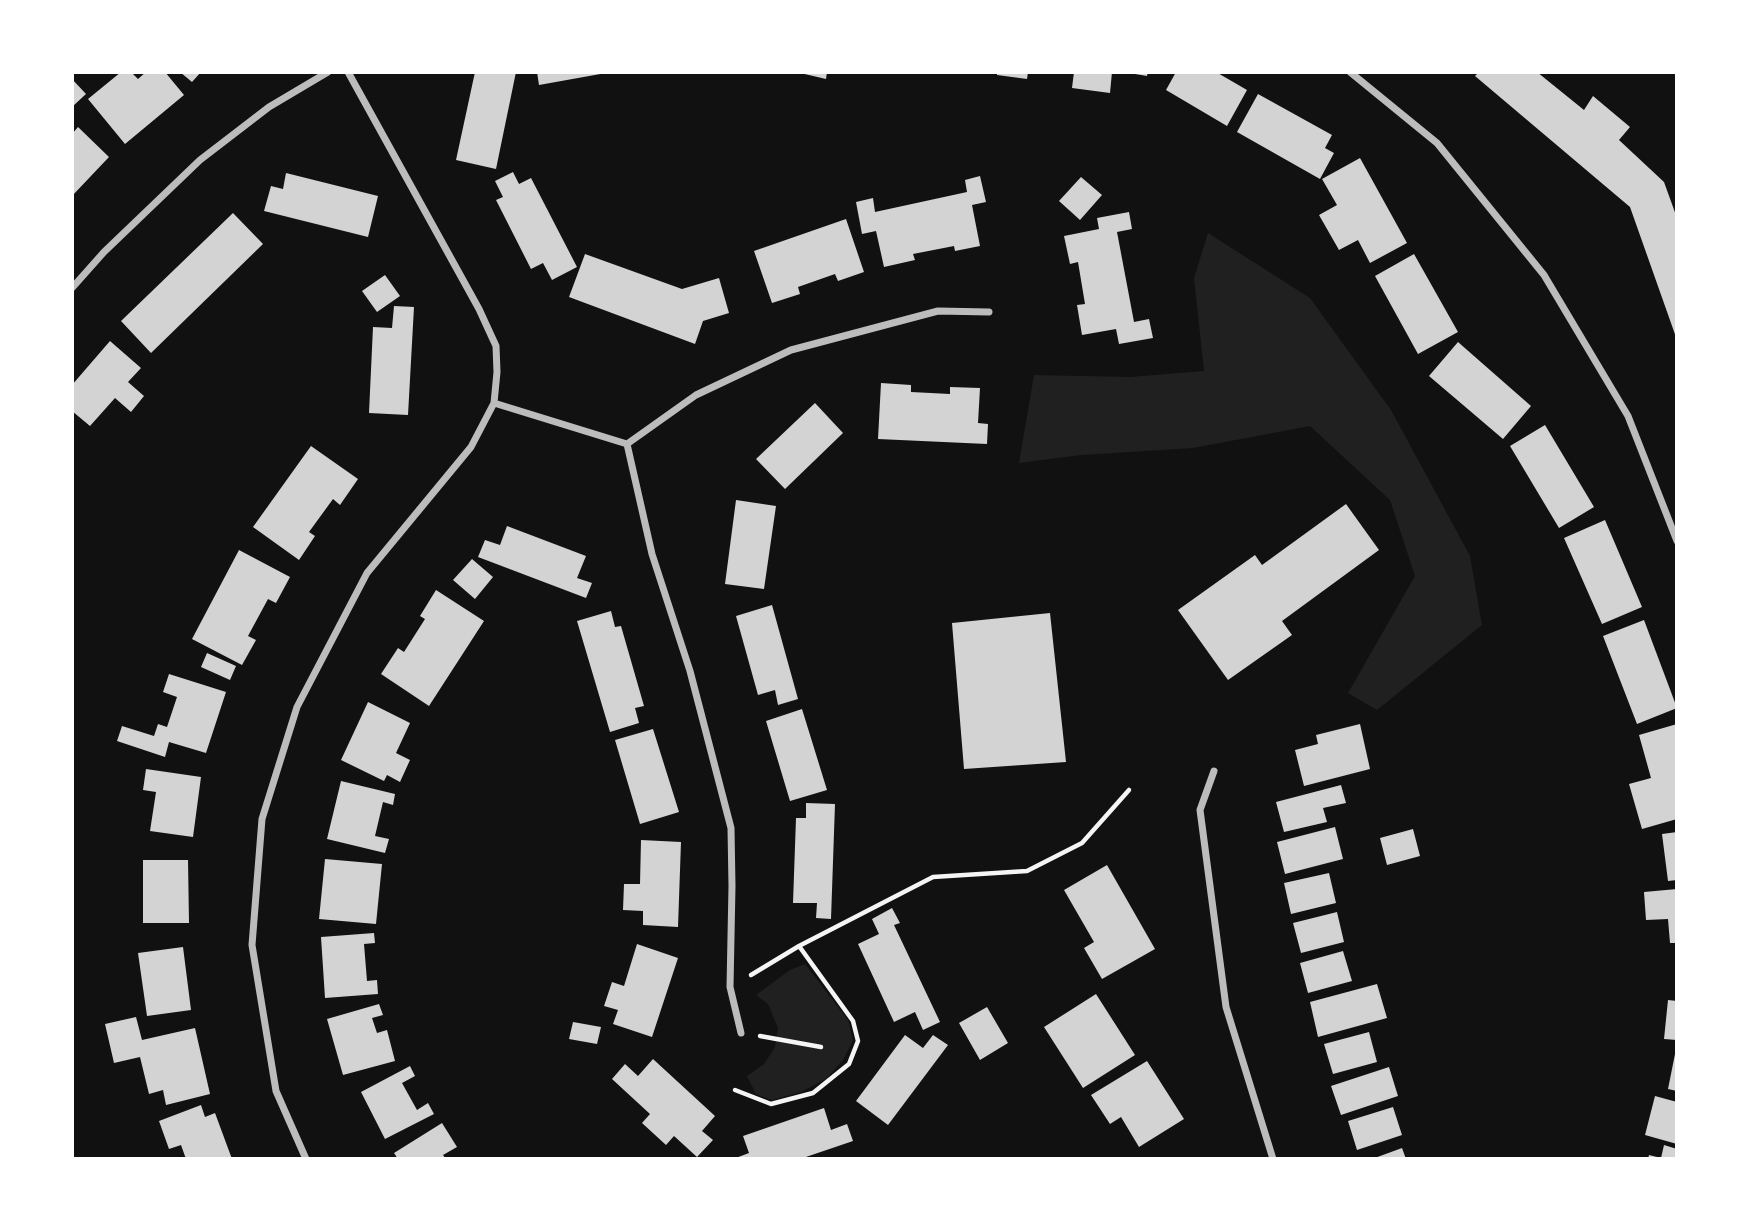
<!DOCTYPE html>
<html>
<head>
<meta charset="utf-8">
<style>
	body { margin:0 }
	#map { position:relative; width:1749px; height:1231px; overflow:hidden; background:#111; font-family:Lato,sans-serif }
	canvas { display:block }
	.frame { position:absolute; inset:0; border:74px solid #fff; pointer-events:none }
</style>
</head>
<body>
<div id="map">
<canvas width="1749" height="1231"></canvas>
<div class="frame"></div>
</div>
<script>
const context = document.querySelector('canvas').getContext('2d');
context.lineJoin = 'round';
function paint(path, color) {
  context.fillStyle = color;
  context.fill(path, 'evenodd');
}
function toPath(rows) {
  const path = new Path2D();
  for (const r of rows) {
    path.moveTo(r[0], r[1]);
    for (let i = 2; i < r.length; i += 2) path.lineTo(r[i], r[i + 1]);
  }
  return path;
}
function strokePath(path, color, width, dash) {
  context.strokeStyle = color;
  context.lineWidth = width;
  context.lineCap = dash ? 'butt' : 'round';
  context.setLineDash(dash || []);
  context.stroke(path);
}
paint(toPath([
	[1208,233,1310,298,1391,410,1470,556,1482,625,1377,710,1348,693,1415,576,1390,500,1310,426,1193,448,1081,455,1019,463,1034,375,1130,377,1204,371,1194,278],
	[805,964,848,1020,853,1040,843,1060,826,1079,801,1092,772,1100,756,1094,747,1076,764,1064,775,1047,778,1028,768,1004,756,995,790,970]
]), '#202020');
paint(toPath([
	[121,72,131,72,138,79,146,72,165,72,184,95,125,144,88,99],
	[180,72,201,72,192,82],
	[475,72,516,72,496,169,456,160],
	[537,72,606,72,606,73,539,85],
	[796,72,827,72,826,79],
	[997,72,1028,72,1027,79,997,75],
	[1074,72,1112,72,1110,93,1072,88],
	[1123,72,1148,72,1147,76],
	[1176,72,1216,72,1247,90,1227,126,1166,90],
	[1479,72,1537,72,1584,110,1593,96,1630,127,1619,140,1664,182,1677,218,1677,340,1630,207,1475,76],
	[72,79,86,94,72,107],
	[1258,94,1332,135,1325,148,1334,153,1320,179,1237,132],
	[78,127,109,157,72,196,72,134],
	[1360,158,1407,243,1370,263,1358,240,1339,250,1319,215,1337,205,1322,179],
	[513,172,519,184,531,178,577,267,552,280,543,263,531,269,496,200,503,197,495,181],
	[286,173,378,196,368,237,264,211,271,186,283,189],
	[980,176,986,202,972,205,980,246,955,251,954,246,913,254,915,260,884,267,876,231,862,234,856,202,873,198,875,212,967,192,965,180],
	[1081,177,1102,195,1080,220,1059,201],
	[1129,212,1132,229,1117,232,1134,322,1149,319,1153,338,1119,344,1116,329,1082,335,1077,305,1085,304,1078,262,1070,264,1064,236,1099,229,1097,218],
	[233,213,263,244,151,353,121,321],
	[846,219,864,272,838,281,835,274,798,287,800,294,772,303,754,251],
	[585,254,682,289,719,278,729,313,703,321,695,344,569,297],
	[1414,254,1458,332,1418,354,1375,276],
	[385,275,400,296,377,312,362,291],
	[394,306,414,307,408,415,369,413,373,327,392,328],
	[110,341,141,368,128,382,144,396,131,412,115,398,90,426,72,411,72,385],
	[1458,342,1531,406,1503,439,1429,376],
	[881,383,911,385,911,392,950,394,950,387,980,388,978,423,988,424,987,444,878,439],
	[815,403,843,433,785,489,756,459],
	[1545,425,1594,507,1559,528,1510,446],
	[311,446,358,479,340,505,333,499,309,532,315,536,299,560,253,527],
	[736,500,776,506,764,589,725,584],
	[1346,504,1379,550,1282,621,1292,635,1228,680,1178,610,1255,555,1262,565],
	[1605,520,1642,607,1602,624,1564,538],
	[507,526,586,556,577,578,592,583,586,598,478,557,485,540,500,545],
	[239,550,290,577,276,603,268,599,248,636,256,640,242,665,192,639],
	[472,559,493,577,475,599,453,580],
	[436,590,484,621,429,706,381,674,398,648,404,652,425,619,420,616],
	[772,605,798,699,778,705,775,690,758,695,736,616],
	[611,611,615,627,621,626,644,706,635,708,639,723,610,732,577,621],
	[1050,613,1066,762,964,769,952,623],
	[1644,620,1677,708,1637,724,1603,636],
	[207,653,236,666,230,680,201,667],
	[169,674,226,692,206,753,169,742,165,757,117,741,122,726,154,736,158,724,167,727,177,697,163,692],
	[368,702,410,723,396,753,410,760,400,782,387,775,384,781,341,760],
	[802,709,827,790,790,801,766,721],
	[1360,724,1370,769,1304,786,1295,750,1318,744,1316,735],
	[1677,724,1677,819,1642,829,1629,784,1651,778,1639,735],
	[653,729,679,812,640,824,615,740],
	[146,769,201,777,193,837,150,831,156,792,143,790],
	[341,781,395,794,393,805,383,802,375,836,389,839,385,853,327,839],
	[1341,785,1346,803,1323,808,1327,822,1284,832,1276,802],
	[806,803,835,804,831,919,816,918,817,903,793,903,796,818,806,818],
	[1335,827,1343,859,1285,874,1277,842],
	[1413,829,1420,856,1387,865,1380,838],
	[1677,832,1677,880,1668,881,1662,834],
	[641,840,681,842,678,927,643,925,643,911,623,910,624,884,640,884],
	[325,859,382,864,376,924,319,919],
	[143,860,188,860,189,923,143,923],
	[1107,865,1155,949,1102,979,1084,948,1094,942,1064,890],
	[1329,873,1336,903,1291,914,1284,883],
	[1677,889,1677,943,1670,943,1668,919,1646,920,1644,892],
	[892,908,900,923,894,925,940,1022,923,1030,915,1012,894,1022,858,944,879,934,872,919],
	[1337,912,1344,942,1301,953,1293,923],
	[374,933,375,943,364,944,367,981,377,980,378,994,325,998,321,937],
	[637,944,678,958,652,1037,613,1024,618,1010,604,1006,612,982,624,986],
	[183,947,191,1010,147,1016,138,953],
	[1343,951,1352,981,1308,993,1300,963],
	[1377,984,1387,1018,1318,1037,1310,1002],
	[1096,994,1135,1055,1083,1088,1044,1027],
	[1668,1000,1677,1001,1677,1040,1664,1039],
	[379,1004,383,1015,372,1018,377,1033,387,1030,395,1061,343,1075,327,1019],
	[987,1007,1008,1043,980,1060,959,1023],
	[136,1017,142,1040,195,1028,210,1094,166,1105,163,1090,149,1094,140,1057,114,1063,105,1024],
	[573,1022,601,1027,597,1044,569,1039],
	[1369,1032,1377,1062,1333,1074,1324,1044],
	[905,1035,923,1048,933,1035,948,1045,888,1125,856,1101],
	[1676,1049,1677,1049,1677,1091,1668,1089],
	[653,1059,715,1116,702,1131,713,1140,697,1157,674,1136,666,1145,642,1123,650,1114,612,1079,625,1064,638,1076],
	[1147,1061,1184,1119,1139,1147,1121,1117,1110,1124,1091,1095],
	[410,1066,415,1076,402,1083,417,1110,428,1103,434,1114,385,1139,361,1092],
	[1389,1067,1398,1096,1341,1115,1331,1086],
	[1655,1096,1677,1102,1677,1144,1645,1135],
	[201,1105,205,1117,215,1113,232,1159,186,1159,181,1145,169,1149,159,1121],
	[1393,1107,1402,1135,1357,1150,1348,1121],
	[824,1108,831,1130,847,1124,853,1141,800,1159,733,1159,749,1153,743,1136],
	[442,1123,457,1147,443,1155,446,1159,398,1159,394,1153],
	[1664,1145,1677,1149,1677,1159,1648,1159,1649,1155,1661,1158],
	[1402,1148,1406,1159,1372,1159]
]), '#d3d3d3');
strokePath(toPath([
	[751,975,799,946,933,877,1027,871,1082,843,1129,790],
	[760,1036,821,1047],
	[735,1090,771,1104,813,1093,849,1064,858,1041,853,1021,799,946]
]), '#f5f5f5', 4.5);
strokePath(toPath([
	[1350,72,1437,143,1544,275,1628,416,1677,541],
	[72,288,104,252,200,160,269,107,328,72],
	[494,403,627,444,696,395,791,350,938,311,989,312],
	[627,444,652,554,690,671,731,828,732,886,730,987,741,1033],
	[1214,771,1200,810,1226,1007,1273,1159],
	[306,1159,276,1091,252,945,262,819,297,707,367,573,471,447,494,403,497,372,496,346,479,309,348,72]
]), '#bcbcbc', 7);
</script>
</body>
</html>
